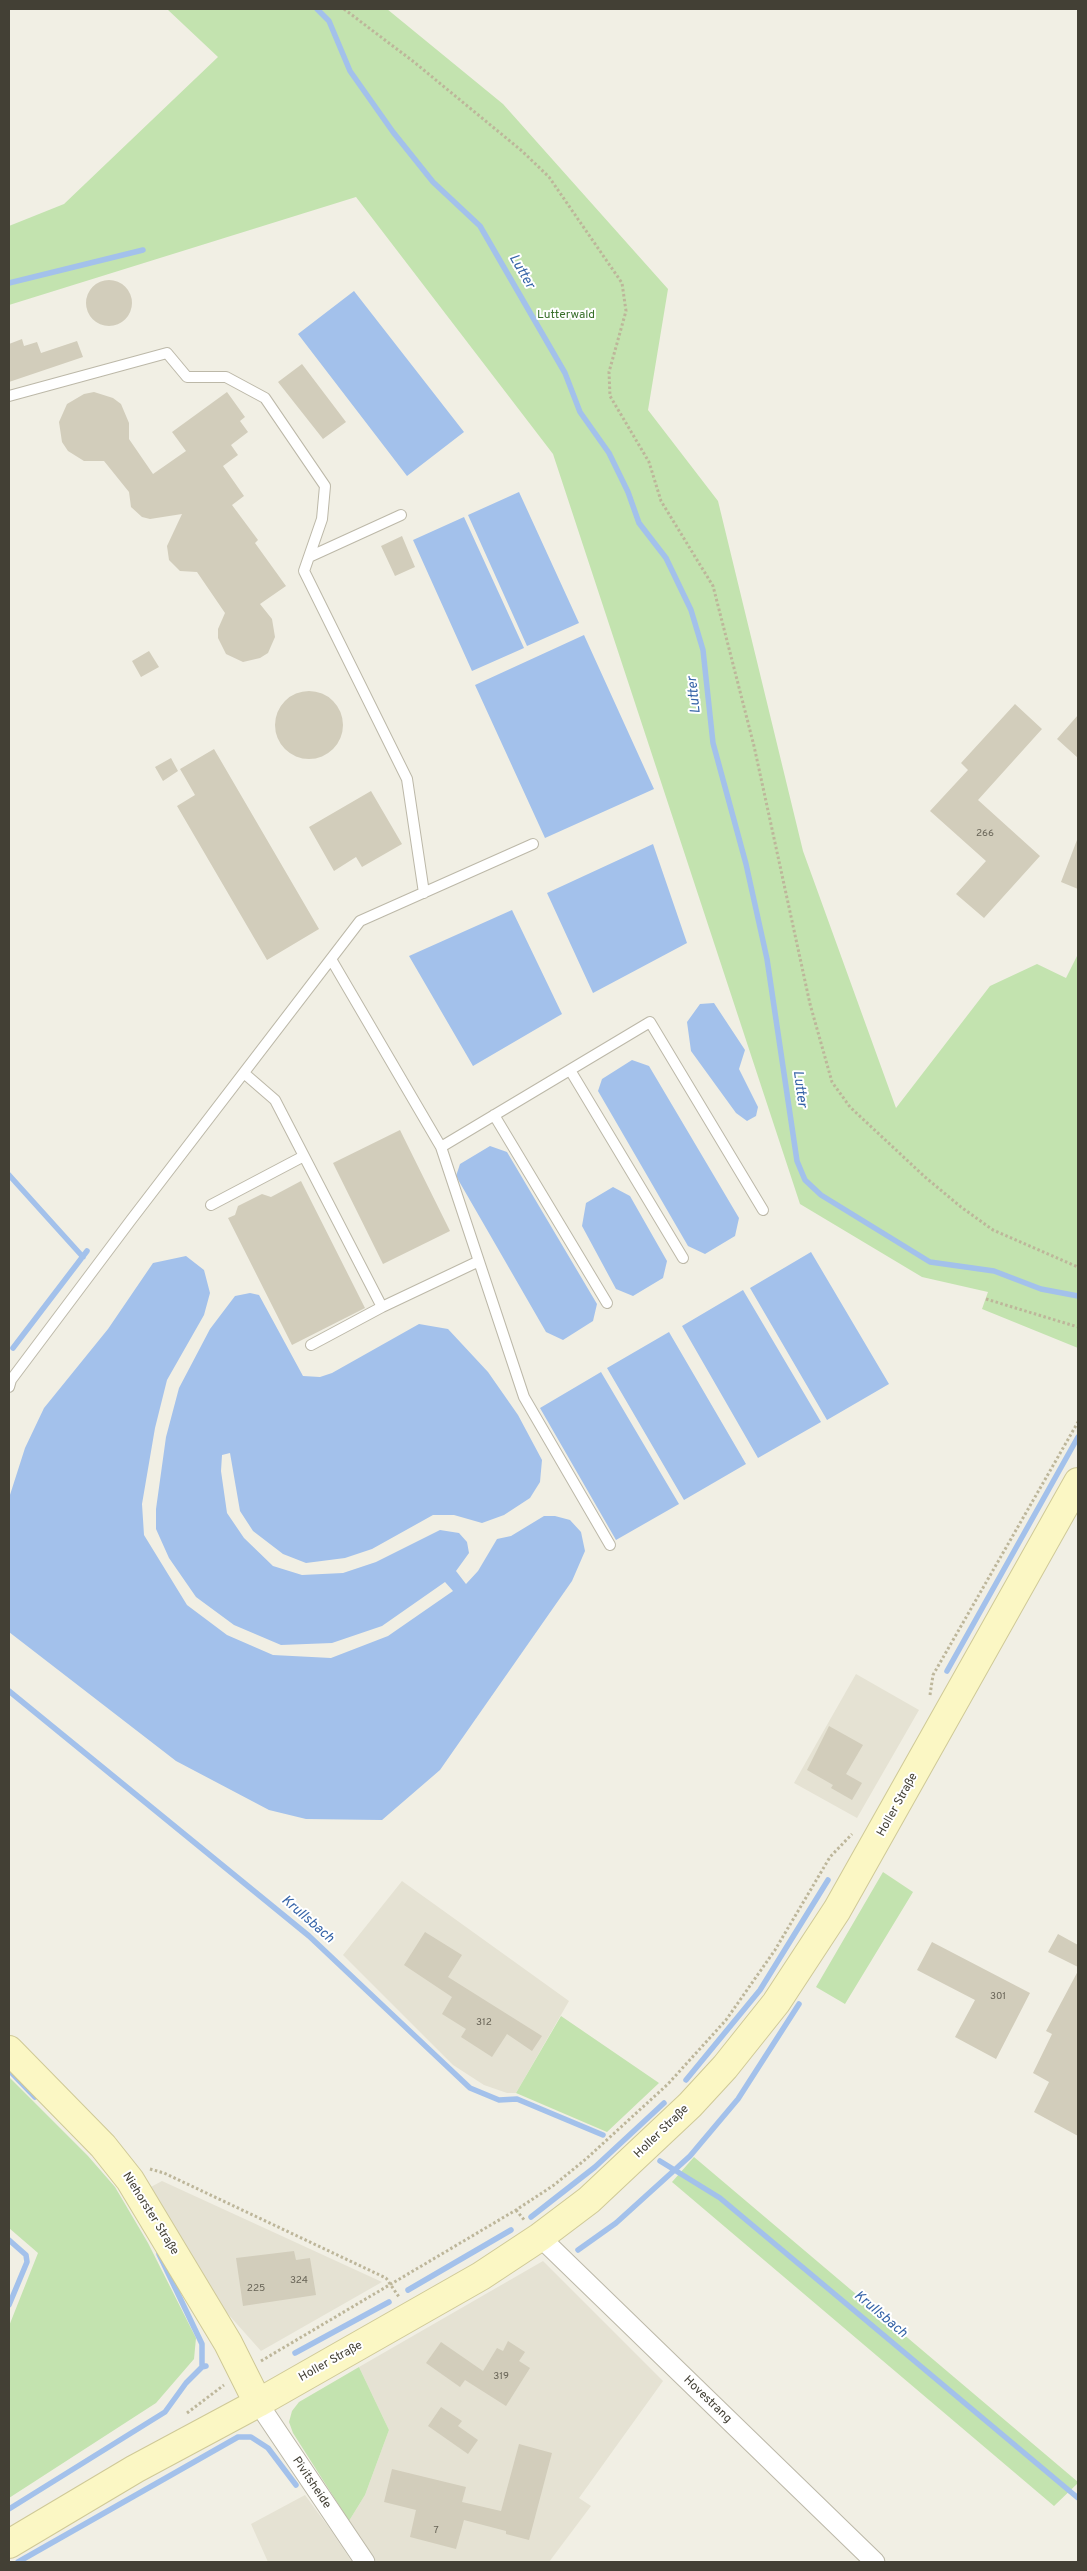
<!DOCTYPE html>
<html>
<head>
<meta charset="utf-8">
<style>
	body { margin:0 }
	#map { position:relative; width:1087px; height:2571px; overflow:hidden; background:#f1efe4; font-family:Overpass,sans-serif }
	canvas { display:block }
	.frame { position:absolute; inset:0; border:10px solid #434035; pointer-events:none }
</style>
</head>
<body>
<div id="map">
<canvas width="1087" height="2571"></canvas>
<div class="frame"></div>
</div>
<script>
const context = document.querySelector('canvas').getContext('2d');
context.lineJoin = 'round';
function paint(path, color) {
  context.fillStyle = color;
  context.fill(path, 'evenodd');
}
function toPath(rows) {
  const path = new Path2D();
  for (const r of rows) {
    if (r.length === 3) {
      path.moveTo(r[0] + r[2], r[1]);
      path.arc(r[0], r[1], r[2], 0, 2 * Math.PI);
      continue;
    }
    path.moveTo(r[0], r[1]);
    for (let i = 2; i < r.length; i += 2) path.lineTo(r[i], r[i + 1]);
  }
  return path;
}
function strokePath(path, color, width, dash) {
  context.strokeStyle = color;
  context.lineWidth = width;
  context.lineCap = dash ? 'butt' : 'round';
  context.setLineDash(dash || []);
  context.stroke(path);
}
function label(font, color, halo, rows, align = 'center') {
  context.font = font + ' Overpass,sans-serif';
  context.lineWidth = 4;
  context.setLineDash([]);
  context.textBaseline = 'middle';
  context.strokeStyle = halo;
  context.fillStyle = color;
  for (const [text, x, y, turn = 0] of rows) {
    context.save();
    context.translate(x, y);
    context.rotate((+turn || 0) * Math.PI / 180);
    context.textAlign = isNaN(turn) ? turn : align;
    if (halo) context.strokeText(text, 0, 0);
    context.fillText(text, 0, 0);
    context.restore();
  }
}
paint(toPath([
	[856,1674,919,1710,857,1818,794,1783],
	[402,1881,569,2001,516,2093,507,2093,484,2085,453,2065,343,1955],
	[162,2181,382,2282,261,2351,220,2305,149,2188],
	[543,2261,663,2381,579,2498,591,2506,549,2562,377,2562,349,2521,365,2495,389,2430,359,2367],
	[305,2495,330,2529,352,2562,268,2562,251,2524]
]), '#e5e2d3');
paint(toPath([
	[167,9,387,9,503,104,668,289,648,410,718,501,803,851,896,1108,990,986,1037,964,1066,978,1078,954,1078,1348,982,1309,988,1292,922,1277,800,1204,553,454,356,197,9,305,9,226,64,204,218,57],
	[883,1872,913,1892,845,2004,816,1987],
	[561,2016,659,2083,607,2132,516,2093],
	[9,2077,88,2156,115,2187,148,2243,196,2338,194,2359,156,2403,9,2498,9,2326,38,2253,9,2228],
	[694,2157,1078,2482,1078,2483,1054,2506,672,2182],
	[359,2367,389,2430,365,2495,349,2521,293,2433,289,2422,292,2411,299,2402]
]), '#c3e3af');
paint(toPath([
	[354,291,464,432,407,476,298,334],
	[519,492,579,623,527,646,468,515],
	[464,517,524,648,472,671,413,540],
	[584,635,654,789,545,838,475,685],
	[653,844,687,943,593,993,547,893],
	[512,910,562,1014,473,1066,409,956],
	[714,1003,745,1050,739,1069,758,1107,756,1116,747,1121,736,1113,691,1051,687,1022,700,1004],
	[632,1060,649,1066,739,1218,735,1236,705,1254,688,1246,598,1091,602,1079],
	[490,1146,507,1152,597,1304,593,1321,563,1340,546,1332,456,1176,460,1164],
	[613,1187,630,1196,667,1261,663,1278,633,1296,616,1289,582,1226,586,1203],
	[811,1252,889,1384,827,1420,750,1288],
	[186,1256,204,1270,210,1293,204,1315,167,1380,155,1428,142,1504,144,1535,187,1605,227,1635,273,1655,331,1658,388,1636,453,1591,445,1582,382,1626,332,1643,281,1645,234,1625,196,1597,169,1558,156,1529,156,1509,166,1437,179,1388,210,1329,235,1296,250,1293,259,1295,303,1376,320,1377,332,1373,419,1324,448,1329,488,1372,518,1415,542,1460,540,1482,530,1498,504,1515,482,1523,454,1515,433,1515,372,1549,345,1558,306,1563,283,1554,253,1531,240,1511,230,1453,222,1455,221,1471,227,1513,244,1538,273,1566,302,1575,343,1573,376,1562,440,1530,459,1533,467,1542,469,1553,456,1571,466,1584,478,1571,497,1539,511,1536,544,1516,555,1516,570,1520,581,1532,585,1551,572,1581,440,1770,382,1820,306,1819,269,1810,176,1761,9,1632,9,1498,25,1448,44,1408,108,1329,153,1263],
	[743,1290,821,1422,758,1458,682,1326],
	[669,1332,746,1464,684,1500,607,1368],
	[601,1372,679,1504,616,1540,540,1408]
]), '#a3c1eb');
strokePath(toPath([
	[317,9,329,21,350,71,393,132,433,182,480,226,565,373,580,412,609,453,628,492,639,523,666,558,691,610,703,650,713,743,746,864,767,959,797,1161,805,1180,821,1195,930,1262,994,1271,1041,1289,1078,1296],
	[9,283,143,250],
	[9,1175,83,1257],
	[13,1348,87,1251],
	[947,1671,1078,1437],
	[9,1691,309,1936,470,2088,499,2100,517,2099,603,2135],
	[9,2070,35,2097],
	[686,2080,760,1990,828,1880],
	[660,2161,720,2198,1078,2498],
	[531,2217,595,2167,664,2103],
	[9,2240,26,2255,27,2262,9,2305],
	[578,2250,616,2223,690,2156,738,2099,799,2004],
	[159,2254,202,2344,202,2367],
	[408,2290,511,2230],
	[295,2353,389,2302],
	[9,2509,165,2412,186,2383,202,2367,206,2366],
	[18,2562,238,2437,251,2437,268,2448,296,2485]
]), '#a3c1eb', 5.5);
paint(toPath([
	[109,303,23],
	[22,339,24,346,37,342,41,353,77,341,83,357,9,382,9,344],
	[302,364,346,422,323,439,278,382],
	[94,392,113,398,121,404,129,423,129,439,153,474,186,451,172,432,227,392,245,417,240,421,248,432,231,445,238,455,223,466,244,496,232,505,258,540,255,543,286,586,260,604,272,619,275,637,268,653,260,658,243,662,226,654,218,638,218,629,225,613,197,572,180,571,169,560,167,546,182,514,150,519,142,517,131,507,129,492,104,461,84,461,68,451,62,442,59,422,67,404,84,394],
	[402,536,415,567,395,576,381,546],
	[149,651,159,667,141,677,132,661],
	[309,725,34],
	[1015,704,1042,729,978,800,1040,856,984,918,956,894,986,861,930,811,968,770,961,763],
	[1078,715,1078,758,1057,739],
	[214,749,319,929,267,960,177,806,195,795,180,769],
	[171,758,178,771,163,781,155,767],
	[371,791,402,844,362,867,356,857,334,871,309,827],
	[1077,840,1078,840,1078,889,1061,882],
	[400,1130,450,1231,383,1264,333,1163],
	[301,1181,365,1308,292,1345,228,1218,235,1215,238,1206,262,1194,271,1197],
	[829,1726,863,1745,846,1774,862,1783,852,1800,831,1788,833,1785,807,1770],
	[425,1932,462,1955,448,1977,542,2036,532,2051,507,2034,492,2057,461,2037,466,2029,442,2014,452,1997,404,1965],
	[1058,1934,1078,1945,1078,1967,1048,1952],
	[932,1942,1030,1993,996,2059,955,2037,975,2000,917,1970],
	[1078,1971,1078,2136,1034,2112,1049,2082,1033,2073,1052,2034,1046,2031],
	[294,2251,296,2260,310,2258,316,2295,243,2306,236,2258],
	[508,2341,525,2352,519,2361,530,2368,506,2406,465,2380,460,2387,426,2363,441,2342,483,2371,497,2348,503,2351],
	[441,2407,462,2421,458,2426,478,2440,468,2454,428,2426],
	[519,2444,552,2453,529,2540,506,2534,506,2531,464,2520,456,2549,410,2537,416,2510,384,2502,392,2469,466,2487,462,2502,501,2511]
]), '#d2cdbb');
const lane = toPath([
	[9,396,167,353,187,377,226,377,265,398,325,486,322,519,304,571,407,779,424,893],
	[309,557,401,515],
	[331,959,441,1147,524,1397,610,1545],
	[570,1070,683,1258],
	[245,1074,275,1100,382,1307],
	[494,1115,607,1303],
	[441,1147,650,1022,763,1210],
	[211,1205,304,1156],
	[311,1345,382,1307,477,1262],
	[9,1387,11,1380,131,1220,360,921,533,844]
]);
const street = toPath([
	[540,2237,875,2562],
	[258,2403,365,2562]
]);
const secondary = toPath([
	[9,2050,103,2146,130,2180,228,2343,258,2403],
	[9,2544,135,2469,258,2403,481,2276,540,2237,589,2200,690,2105,725,2067,776,2003,837,1910,1078,1482]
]);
strokePath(lane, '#bcb8a8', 12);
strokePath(street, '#bcb8a8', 21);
strokePath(secondary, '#cfc997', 30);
strokePath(toPath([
	[344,9,414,62,522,151,549,177,622,283,626,311,609,372,610,396,649,462,661,501,713,586,754,746,810,1004,832,1082,850,1107,925,1177,961,1207,993,1230,1078,1267],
	[986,1299,1078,1327],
	[930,1695,933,1675,1078,1422],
	[150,2169,164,2173,386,2278,399,2297],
	[516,2210,525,2221],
	[261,2361,516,2210,554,2185,586,2159,668,2084,726,2020,775,1950,830,1857,852,1834],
	[187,2413,224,2385]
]), '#bdb69a', 3, [2.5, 2.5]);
strokePath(lane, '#fff', 10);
strokePath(street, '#fff', 19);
strokePath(secondary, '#fbf7c4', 28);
label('10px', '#676356', null, [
	["266",985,834],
	["301",998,1997],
	["312",484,2023],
	["324",299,2281],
	["225",256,2289],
	["319",501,2377],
	["7",436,2531]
]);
label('12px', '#3a702c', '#fff', [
	["Lutterwald",566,316]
]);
label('12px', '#434035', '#fff', [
	["Holler Straße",898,1805,-61],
	["Holler Straße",662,2132,-44],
	["Niehorster Straße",150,2214,58],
	["Holler Straße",331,2362,-29],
	["Hovestrang",707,2400,44],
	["Pivitsheide",311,2483,56]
]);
label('italic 14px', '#3563a7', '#fff', [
	["Lutter",521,272,60],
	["Lutter",695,695,-96],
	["Lutter",799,1089,82],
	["Krullsbach",307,1920,41],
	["Krullsbach",880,2315,40]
]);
</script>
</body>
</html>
